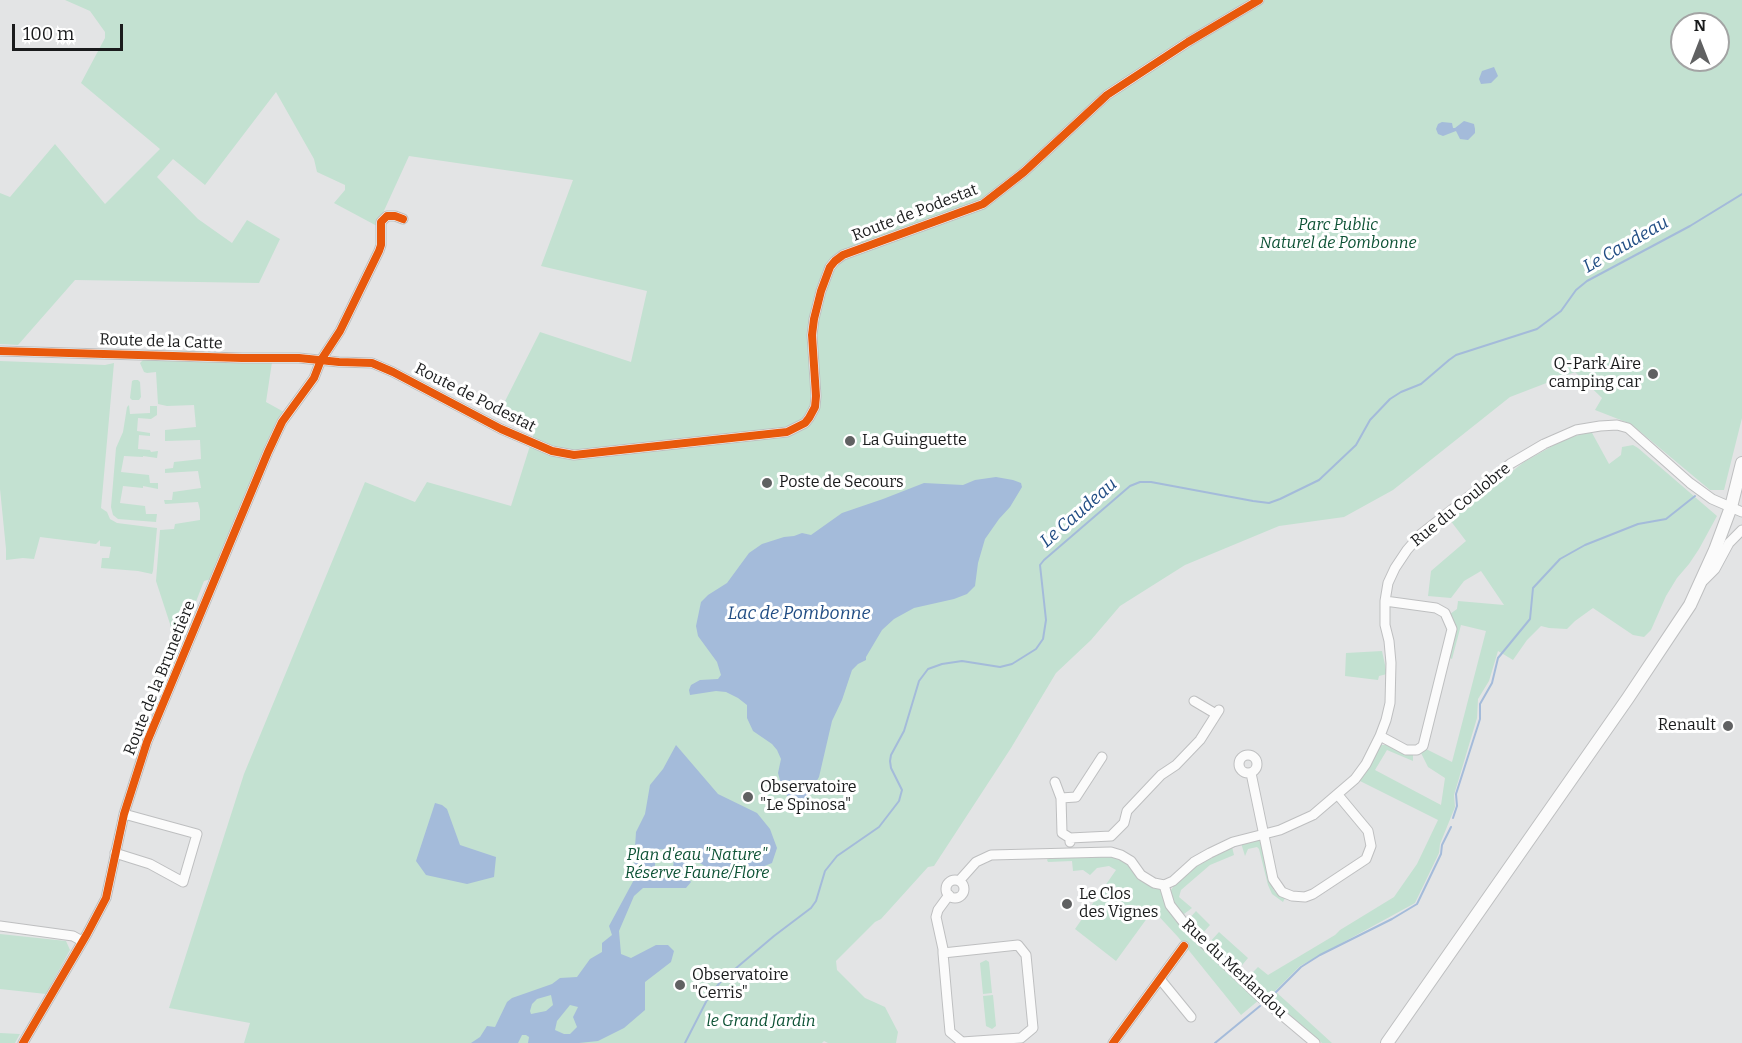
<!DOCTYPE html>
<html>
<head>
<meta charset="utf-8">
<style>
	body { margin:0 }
	#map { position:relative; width:1742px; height:1043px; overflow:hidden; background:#e3e4e5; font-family:Bitter,serif }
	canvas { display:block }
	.north { position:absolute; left:1670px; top:12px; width:60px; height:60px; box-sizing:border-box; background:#fff; border:2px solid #a3a4a4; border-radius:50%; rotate:0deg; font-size:16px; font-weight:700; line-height:24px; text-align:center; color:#1a1b1c }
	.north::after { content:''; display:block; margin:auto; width:21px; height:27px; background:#606162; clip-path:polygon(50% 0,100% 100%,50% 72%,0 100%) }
	.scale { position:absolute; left:12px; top:24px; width:111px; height:27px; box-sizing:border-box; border:3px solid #1a1b1c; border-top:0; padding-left:8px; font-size:18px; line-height:21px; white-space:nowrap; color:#1a1b1c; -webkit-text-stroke:4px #fff; paint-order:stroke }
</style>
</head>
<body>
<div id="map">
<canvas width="1742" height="1043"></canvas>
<div class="north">N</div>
<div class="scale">100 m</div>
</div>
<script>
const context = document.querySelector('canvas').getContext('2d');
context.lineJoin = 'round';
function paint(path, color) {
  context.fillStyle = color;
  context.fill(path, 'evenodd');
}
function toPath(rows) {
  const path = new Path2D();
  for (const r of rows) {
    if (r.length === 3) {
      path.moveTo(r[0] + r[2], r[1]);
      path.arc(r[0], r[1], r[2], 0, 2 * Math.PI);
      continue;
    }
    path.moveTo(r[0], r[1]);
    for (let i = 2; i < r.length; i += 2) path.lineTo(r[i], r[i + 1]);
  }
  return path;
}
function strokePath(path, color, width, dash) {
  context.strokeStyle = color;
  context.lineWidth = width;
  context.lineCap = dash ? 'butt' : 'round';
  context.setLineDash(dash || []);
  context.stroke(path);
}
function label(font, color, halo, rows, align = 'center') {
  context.font = font + ' Bitter,serif';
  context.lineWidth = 6;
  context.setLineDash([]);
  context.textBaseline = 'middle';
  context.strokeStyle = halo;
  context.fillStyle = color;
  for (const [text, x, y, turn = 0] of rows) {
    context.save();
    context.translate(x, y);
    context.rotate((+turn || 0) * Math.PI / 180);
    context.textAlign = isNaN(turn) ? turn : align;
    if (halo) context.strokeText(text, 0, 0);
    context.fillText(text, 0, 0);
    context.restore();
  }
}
paint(toPath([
	[65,0,1742,0,1742,418,1724,490,1710,490,1631,424,1595,410,1602,398,1575,372,1510,397,1393,490,1344,517,1279,526,1185,565,1120,606,1091,640,1056,673,1011,748,934,866,928,867,881,919,875,922,836,961,837,970,865,998,885,1007,898,1032,896,1043,828,1043,824,1041,822,1043,244,1043,250,1023,169,1008,244,774,365,482,415,502,427,482,511,506,534,433,498,415,540,332,631,362,647,291,541,266,573,180,409,156,377,226,334,203,345,190,345,185,317,172,314,159,276,92,205,185,173,159,157,177,198,219,232,243,247,220,280,239,259,283,75,280,18,345,0,344,0,193,10,197,55,144,105,204,160,149,81,83,105,38,105,32,90,11],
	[1682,24,1718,24,1718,60,1682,60],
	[144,359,272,362,266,402,284,412,270,435,211,579,204,581,190,617,182,621,179,630,171,627,156,581,160,530,174,529,175,524,200,520,200,510,198,502,165,504,164,500,172,500,173,492,201,488,198,471,165,473,165,469,173,468,174,462,201,459,200,440,165,441,165,430,196,427,194,405,167,406,158,404,156,372,147,373,144,372,140,363],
	[0,361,105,365,114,363,101,508,107,512,110,519,117,523,157,528,153,571,152,574,138,571,101,568,102,558,109,558,111,547,100,546,100,540,96,544,40,537,34,559,23,558,6,560,6,549,0,489],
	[134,380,138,380,140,382,141,397,139,400,132,400,130,398,132,381],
	[129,405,130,414,150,413,150,406,157,406,157,415,151,419,138,418,137,431,150,433,150,436,139,435,138,449,150,450,151,452,158,451,157,458,143,456,143,457,124,456,121,472,149,475,150,483,158,483,158,489,143,486,143,488,123,486,120,503,145,506,146,514,157,514,156,522,118,519,113,515,111,507,116,448,123,432,127,407],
	[1591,431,1609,464,1621,455,1622,447,1633,445,1638,448,1717,516,1699,549,1689,564,1677,578,1666,596,1651,630,1644,637,1633,635,1593,608,1575,621,1567,629,1549,628,1541,626,1527,640,1513,660,1498,651,1489,681,1478,699,1477,718,1454,795,1455,807,1440,844,1439,853,1415,903,1300,966,1275,991,1332,1043,1322,1043,1247,978,1258,967,1268,975,1335,935,1340,930,1394,897,1417,864,1438,820,1360,781,1381,745,1388,745,1413,754,1413,761,1387,750,1375,770,1441,805,1445,778,1428,767,1420,751,1424,748,1452,762,1486,631,1461,625,1452,659,1448,657,1450,614,1457,609,1458,601,1504,605,1481,571,1464,581,1451,598,1428,596,1431,571,1466,541,1450,520,1524,462,1563,440],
	[1382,651,1387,674,1379,676,1378,680,1345,676,1346,653],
	[1257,839,1262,843,1273,889,1276,893,1285,898,1283,902,1272,894,1268,885,1259,849,1257,847,1248,849,1245,856,1241,843],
	[1232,847,1234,855,1210,865,1181,890,1179,897,1192,908,1184,914,1174,905,1172,897,1171,890,1176,883,1195,867],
	[1109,855,1121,859,1146,883,1160,889,1167,907,1190,935,1219,965,1259,1000,1241,1015,1178,937,1153,910,1116,961,1075,929,1116,870,1109,866,1097,868,1090,875,1083,870,1073,871,1072,861,1048,862,1047,860,1049,857],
	[1196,911,1210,925,1201,935,1188,920],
	[1219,932,1248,958,1238,970,1209,943],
	[0,934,66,941,70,950,46,994,0,989],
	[986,960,989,962,992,993,983,994,980,963],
	[993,995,996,1026,992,1029,986,1026,983,996],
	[0,1033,20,1034,15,1043,0,1043]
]), '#c3e1d1');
paint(toPath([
	[1494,67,1498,76,1491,83,1481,84,1479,79,1482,71],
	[1464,121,1474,124,1475,129,1475,133,1468,140,1460,139,1456,131,1443,136,1438,134,1436,129,1438,124,1442,122,1452,123,1453,128,1455,128],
	[996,477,1013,480,1021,483,1022,487,1010,507,999,519,985,539,978,563,975,586,967,594,954,599,914,608,894,619,882,630,866,657,866,660,858,664,852,670,842,700,832,721,819,777,804,803,798,807,791,804,781,784,778,773,781,759,777,750,772,744,753,731,747,718,747,705,738,698,726,692,716,691,690,695,689,690,691,685,700,680,718,679,721,675,717,662,698,636,696,626,701,602,708,595,727,583,749,553,762,544,784,537,794,536,802,533,811,535,842,513,883,499,924,483,963,485,975,480],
	[676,745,718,794,757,813,770,829,777,848,772,863,752,871,714,872,692,858,685,874,691,882,686,888,643,888,634,896,619,931,621,954,631,958,656,945,668,945,674,951,671,962,645,982,645,1010,624,1028,598,1041,579,1043,528,1043,529,1037,526,1035,522,1035,518,1043,471,1043,480,1037,487,1026,495,1027,507,1002,512,998,552,984,560,978,577,977,590,959,602,952,602,943,612,935,609,926,636,876,634,862,636,832,645,814,650,785,663,769],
	[660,849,670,850,674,854,673,873,668,877,656,880,654,875,656,854],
	[551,995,553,1005,546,1011,531,1014,530,1011,532,1004,537,999],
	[570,1005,578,1007,573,1017,577,1027,570,1034,564,1034,555,1030,557,1021],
	[435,803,442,805,447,809,460,845,496,857,494,877,467,884,426,875,416,861]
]), '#a4bbda');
strokePath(toPath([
	[1453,818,1457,806,1456,794,1480,719,1480,704,1492,683,1498,658,1530,619,1533,588,1560,559,1585,545,1638,524,1666,519,1695,496],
	[1271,997,1301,967,1320,955,1392,919,1417,904,1441,854,1442,845,1451,827],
	[685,1043,709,996,722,980,774,936,811,908,816,901,825,871,837,856,879,827,899,801,902,790,891,768,890,761,891,755,904,731,919,681,928,669,942,664,962,661,1000,667,1012,664,1036,649,1043,639,1046,620,1040,565,1044,560,1130,486,1140,482,1151,482,1253,501,1269,503,1280,499,1319,480,1356,445,1370,420,1390,399,1401,392,1421,384,1449,360,1456,355,1537,329,1561,311,1576,290,1587,281,1690,226,1742,194],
	[1215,1043,1260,1006]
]), '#a4bbda', 2);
const minor = toPath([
	[0,351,242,358,299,358,339,362,372,363,393,372,501,429,552,451,574,455,787,432,805,423,809,418,815,407,816,396,812,335,814,319,821,291,830,267,835,261,843,255,983,204,1024,172,1107,95,1188,42,1259,0],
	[1704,580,1715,569,1729,543,1742,530],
	[1194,701,1216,714],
	[1380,736,1406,750,1417,750,1423,746,1452,629,1445,613,1436,608,1385,601],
	[1248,764,9],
	[1251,773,1273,879,1282,892,1292,896,1305,897,1313,894,1366,859,1371,846,1368,831,1338,795],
	[1055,782,1061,798],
	[1070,838,1111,836,1124,823,1127,811,1161,775,1176,765,1200,740,1219,710],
	[1070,842,1070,838,1062,833,1061,798,1076,797,1102,757],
	[115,853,150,864,183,882,197,834,124,814],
	[955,889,9],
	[959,881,976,862,991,855,1111,852,1121,855,1131,861,1141,875,1154,883,1164,885],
	[1164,885,1173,881,1194,862,1210,853,1233,842,1280,830,1313,815,1355,779,1366,764,1380,736,1386,720,1390,703,1391,663,1389,641,1385,625,1385,601,1388,583,1395,568,1407,550,1421,534,1510,464,1544,444,1576,430,1600,426,1617,425,1628,428,1690,483,1712,499,1742,512],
	[1164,885,1170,905,1188,928,1258,995,1315,1043],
	[0,926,73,936,82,941],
	[943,953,1018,945,1026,955,1033,1028,1021,1038,962,1042,950,1032,947,999,943,953,943,949,936,917,938,910,949,895],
	[1160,979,1191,1017],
	[23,1043,87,934,106,898,124,814,147,742,268,452,282,422,314,378,321,360,340,331,379,251,381,245,381,222,387,216,395,216,403,219],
	[1113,1043,1184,946]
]);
const major = toPath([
	[1387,1043,1628,698,1690,605,1715,550,1731,507,1742,463]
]);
strokePath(minor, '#bebfc0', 11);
strokePath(major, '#bebfc0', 14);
strokePath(minor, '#fbfbfb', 9);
strokePath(major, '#fbfbfb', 12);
strokePath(toPath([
	[0,351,242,358,299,358,339,362,372,363,393,372,501,429,552,451,574,455,787,432,805,423,809,418,815,407,816,396,812,335,814,319,821,291,830,267,835,261,843,255,983,204,1024,172,1107,95,1188,42,1259,0],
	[23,1043,87,934,106,898,124,814,147,742,268,452,282,422,314,378,321,360,340,331,379,251,381,245,381,222,387,216,395,216,403,219],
	[1113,1043,1184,946]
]), '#e8590c', 8);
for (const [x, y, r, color] of [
	[1653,374,6,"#606162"],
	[850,441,6,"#606162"],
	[767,483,6,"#606162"],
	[1728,726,6,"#606162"],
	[748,797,6,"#606162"],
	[1067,904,6,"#606162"],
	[680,985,6,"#606162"]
]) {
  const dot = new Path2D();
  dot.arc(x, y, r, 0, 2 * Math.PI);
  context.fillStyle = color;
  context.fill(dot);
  strokePath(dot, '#fff', 2);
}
label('16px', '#1a1b1c', '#fff', [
	["Route de Podestat",915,213,-21],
	["Route de la Catte",161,342,2],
	["Route de Podestat",475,398,27],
	["Rue du Coulobre",1461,505,-39],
	["Route de la Brunetière",160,678,-68],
	["Rue du Merlandou",1234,969,43]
]);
label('italic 16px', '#0d5235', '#fff', [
	["Parc Public",1338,226],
	["Naturel de Pombonne",1338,244],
	["Plan d'eau \"Nature\"",697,856],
	["Réserve Faune/Flore",697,874],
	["le Grand Jardin",761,1022]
]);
label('16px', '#1a1b1c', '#fff', [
	["Q-Park Aire",1641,365,"right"],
	["camping car",1641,383,"right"],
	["La Guinguette",862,441],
	["Poste de Secours",779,483],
	["Renault",1716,726,"right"],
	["Observatoire",760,788],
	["\"Le Spinosa\"",760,806],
	["Le Clos",1079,895],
	["des Vignes",1079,913],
	["Observatoire",692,976],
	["\"Cerris\"",692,994]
], 'left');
label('italic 18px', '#214d84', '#fff', [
	["Le Caudeau",1626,245,-30],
	["Le Caudeau",1079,513,-41],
	["Lac de Pombonne",799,614]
]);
</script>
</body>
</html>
